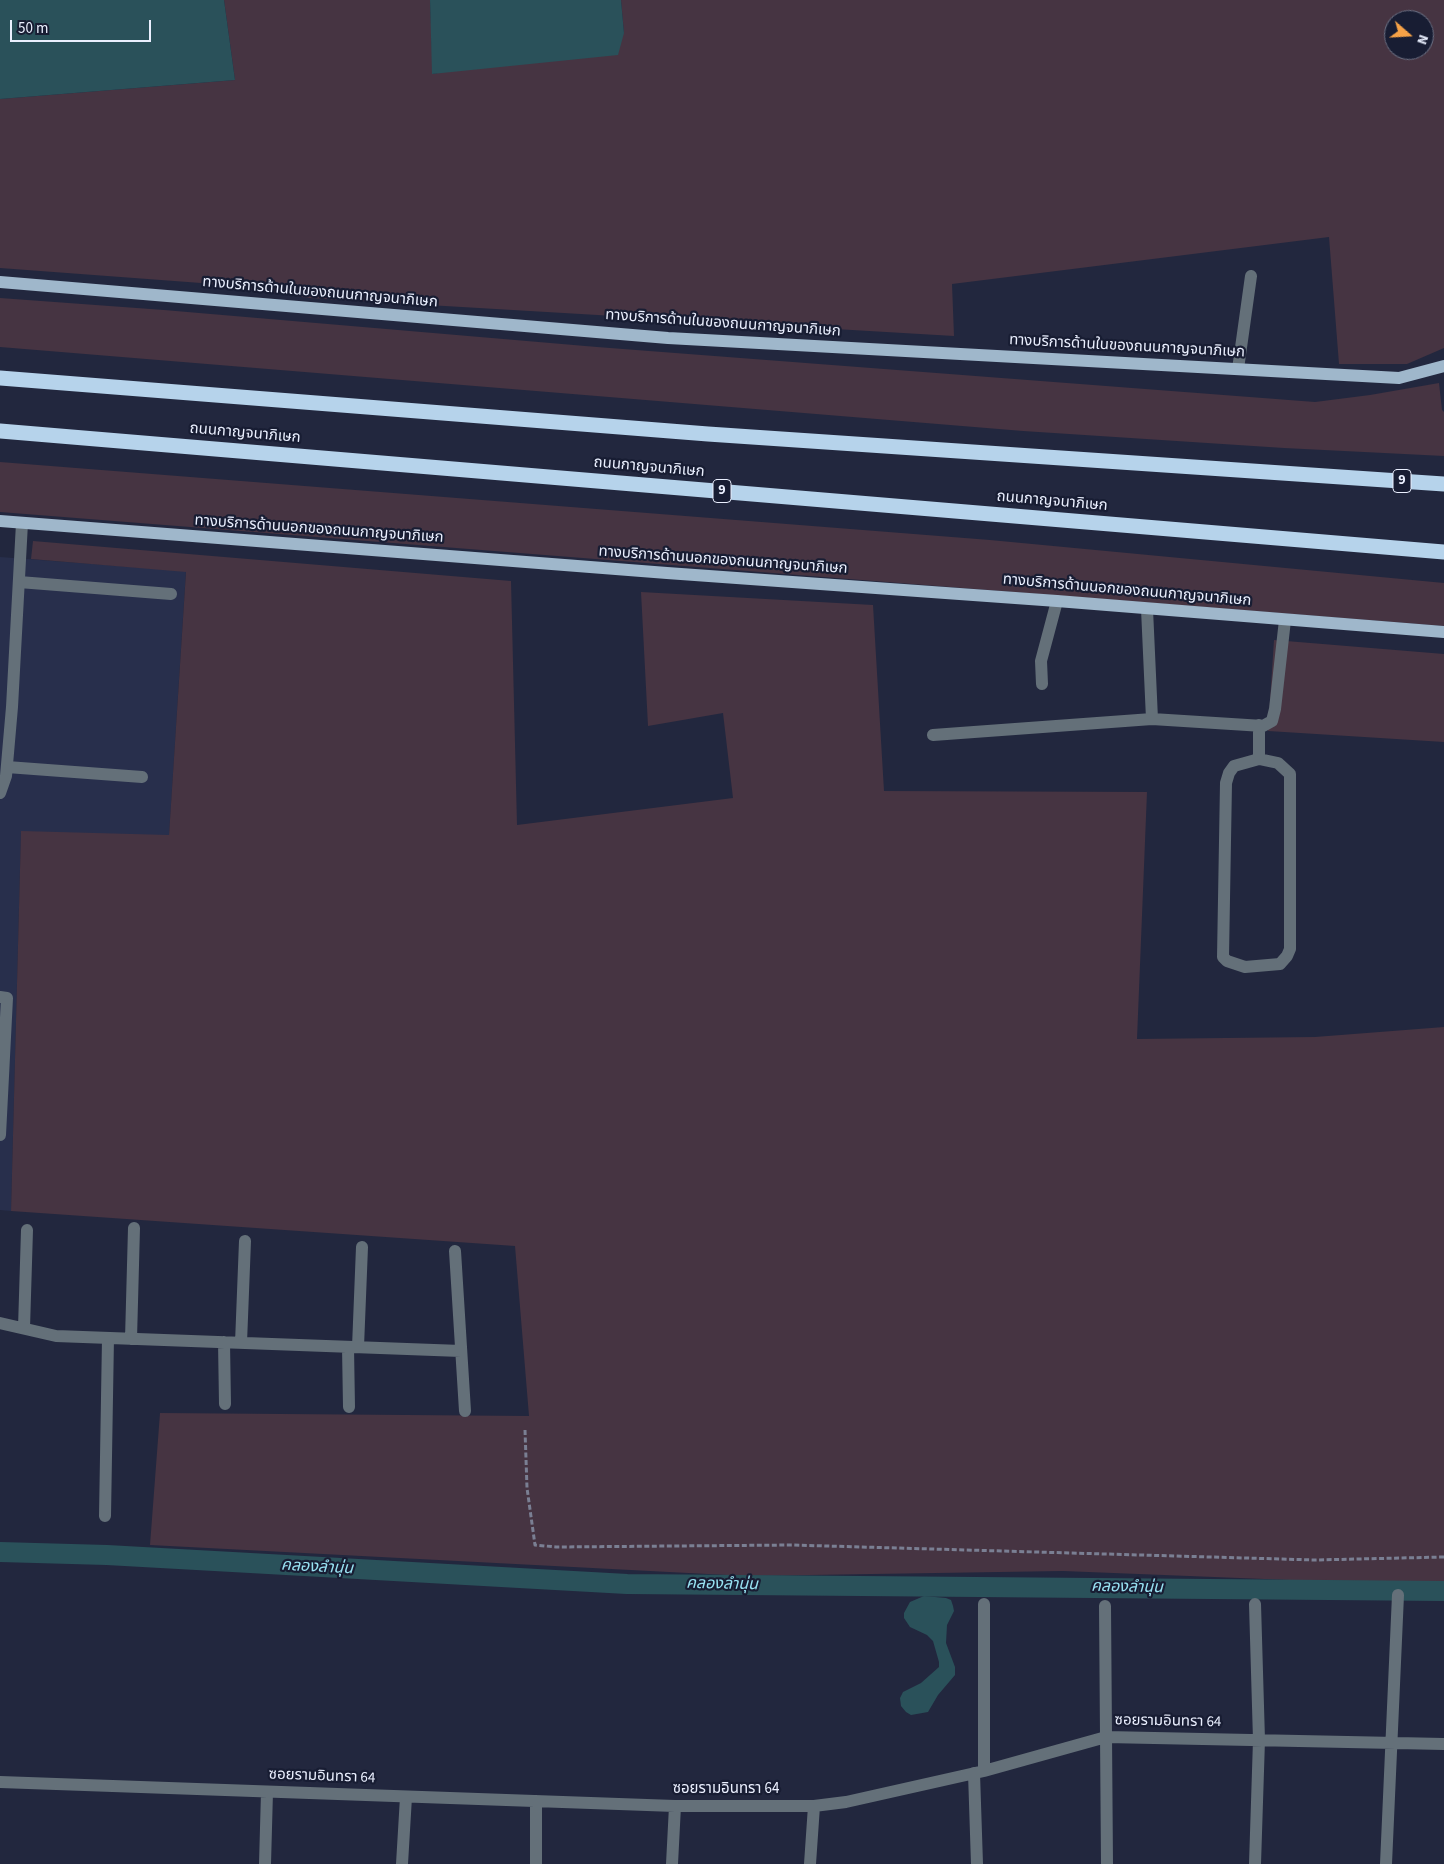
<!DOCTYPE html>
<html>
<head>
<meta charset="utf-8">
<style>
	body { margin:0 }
	#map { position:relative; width:1444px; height:1864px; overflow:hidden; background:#22273e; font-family:"Source Sans 3",sans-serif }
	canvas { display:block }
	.north { position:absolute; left:1384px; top:10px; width:50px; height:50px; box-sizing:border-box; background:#181d33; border:1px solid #6c7184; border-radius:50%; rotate:109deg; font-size:14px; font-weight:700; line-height:20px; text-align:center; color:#eaeffe }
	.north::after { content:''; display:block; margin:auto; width:18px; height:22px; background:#f6a247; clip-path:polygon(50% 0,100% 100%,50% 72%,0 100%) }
	.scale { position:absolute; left:10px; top:20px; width:141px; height:22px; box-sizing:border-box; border:2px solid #eaeffe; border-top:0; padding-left:6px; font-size:15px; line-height:18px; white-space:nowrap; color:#eaeffe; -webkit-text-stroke:4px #181d33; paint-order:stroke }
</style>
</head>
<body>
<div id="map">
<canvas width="1444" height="1864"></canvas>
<div class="north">N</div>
<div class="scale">50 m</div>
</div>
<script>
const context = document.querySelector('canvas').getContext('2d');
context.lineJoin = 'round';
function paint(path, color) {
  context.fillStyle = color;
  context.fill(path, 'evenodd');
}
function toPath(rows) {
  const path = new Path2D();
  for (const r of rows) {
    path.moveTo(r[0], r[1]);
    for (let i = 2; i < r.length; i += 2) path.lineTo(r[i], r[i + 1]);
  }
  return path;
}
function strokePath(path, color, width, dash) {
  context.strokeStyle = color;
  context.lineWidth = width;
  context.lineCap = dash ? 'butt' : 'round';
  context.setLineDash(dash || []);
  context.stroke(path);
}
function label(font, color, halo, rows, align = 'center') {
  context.font = font + ' "Source Sans 3","Noto Sans Thai",sans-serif';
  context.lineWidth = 4.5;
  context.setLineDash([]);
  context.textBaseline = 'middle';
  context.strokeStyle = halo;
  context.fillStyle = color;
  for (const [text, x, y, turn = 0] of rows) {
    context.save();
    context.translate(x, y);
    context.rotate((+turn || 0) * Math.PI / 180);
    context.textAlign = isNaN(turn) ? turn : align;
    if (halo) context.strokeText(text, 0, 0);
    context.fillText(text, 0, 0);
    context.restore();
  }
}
paint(toPath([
	[0,557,186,571,169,836,21,832,11,1211,0,1210]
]), '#282f4c');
paint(toPath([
	[224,0,430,0,433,74,624,33,621,0,1444,0,1444,348,1407,364,1339,364,1329,237,952,284,954,336,309,298,201,283,0,268,0,99,235,80],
	[1394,20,1424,20,1424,50,1394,50],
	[0,298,164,310,597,347,1315,402,1370,395,1439,383,1442,410,1444,412,1444,456,1284,448,1023,431,0,347],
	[0,462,990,540,1444,583,1444,626,0,512],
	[33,541,511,581,517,825,733,798,723,713,648,726,641,592,873,605,884,791,1147,792,1137,1039,1315,1037,1444,1027,1444,1583,1390,1584,1063,1571,746,1576,150,1545,160,1413,529,1416,515,1246,11,1211,21,831,169,835,186,572,31,559],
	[1274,640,1444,654,1444,742,1268,731]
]), '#463442');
paint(toPath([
	[0,0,224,0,235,80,0,99],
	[430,0,621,0,624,33,618,55,432,74],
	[924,1596,946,1598,951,1600,953,1606,954,1611,947,1625,946,1643,955,1667,955,1675,938,1695,928,1712,911,1715,906,1712,901,1706,900,1698,903,1692,921,1683,939,1667,939,1662,933,1641,927,1635,910,1627,904,1618,904,1613,910,1602]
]), '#2a515a');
strokePath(toPath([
	[0,1552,107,1555,627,1584,1444,1591]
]), '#2a515a', 20);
strokePath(toPath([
	[525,1430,527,1488,535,1545,556,1547,792,1545,1315,1560,1444,1557]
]), '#7a7f93', 3, [5, 2.5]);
strokePath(toPath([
	[1238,369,1251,276],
	[19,582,171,594],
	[1147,609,1152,719,1263,726,1272,721,1275,709,1285,620],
	[1042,684,1041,661,1057,601],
	[933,735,1152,719],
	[1259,759,1278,763,1290,774,1290,949,1287,956,1280,964,1245,967,1227,961,1223,957,1226,783,1229,773,1234,766,1259,759],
	[1259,759,1259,725],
	[7,767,142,777],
	[0,793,6,776,12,707,22,523],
	[0,997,7,998,0,1135],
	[455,1251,465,1411],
	[0,1323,56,1336,461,1351],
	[24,1328,27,1230],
	[131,1339,134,1228],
	[224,1342,225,1404],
	[241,1343,245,1241],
	[348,1347,349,1407],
	[358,1347,362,1247],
	[105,1516,108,1338],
	[984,1604,984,1771],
	[1105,1606,1107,1864],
	[974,1773,977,1864],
	[0,1782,675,1806,814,1806,846,1802,984,1771,1106,1737,1444,1744],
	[265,1864,267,1792],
	[402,1864,406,1797],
	[536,1864,536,1801],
	[672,1864,675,1806],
	[810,1864,814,1806],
	[1255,1864,1259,1740,1255,1604],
	[1386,1864,1398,1595]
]), '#647079', 12);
strokePath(toPath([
	[0,282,668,338,1399,378,1444,366],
	[0,521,667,573,1057,601,1444,632]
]), '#9fb7cb', 12);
strokePath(toPath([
	[0,378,708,434,1444,484],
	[0,431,1444,552]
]), '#b6d3eb', 15);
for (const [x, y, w] of [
	[1402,481,18],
	[722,491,18]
]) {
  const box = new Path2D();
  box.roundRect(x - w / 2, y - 11.5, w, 23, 4);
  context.fillStyle = '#181d33';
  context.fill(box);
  strokePath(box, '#eaeffe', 1);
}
label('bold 14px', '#eaeffe', null, [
	["9",1402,481],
	["9",722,491]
]);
label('15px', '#eaeffe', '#181d33', [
	["ทางบริการด้านในของถนนกาญจนาภิเษก",320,293,5],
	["ทางบริการด้านในของถนนกาญจนาภิเษก",723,324,4],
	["ทางบริการด้านในของถนนกาญจนาภิเษก",1127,347,3],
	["ถนนกาญจนาภิเษก",245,434,5],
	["ถนนกาญจนาภิเษก",649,468,5],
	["ถนนกาญจนาภิเษก",1052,502,5],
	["ทางบริการด้านนอกของถนนกาญจนาภิเษก",319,530,4],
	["ทางบริการด้านนอกของถนนกาญจนาภิเษก",723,561,4],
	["ทางบริการด้านนอกของถนนกาญจนาภิเษก",1127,591,5],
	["ซอยรามอินทรา 64",1168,1722,1],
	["ซอยรามอินทรา 64",322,1777,2],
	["ซอยรามอินทรา 64",726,1790]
]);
label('italic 16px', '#98e2f2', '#181d33', [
	["คลองลำนุ่น",317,1568,3],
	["คลองลำนุ่น",722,1585,1],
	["คลองลำนุ่น",1127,1588,1]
]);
</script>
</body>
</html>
